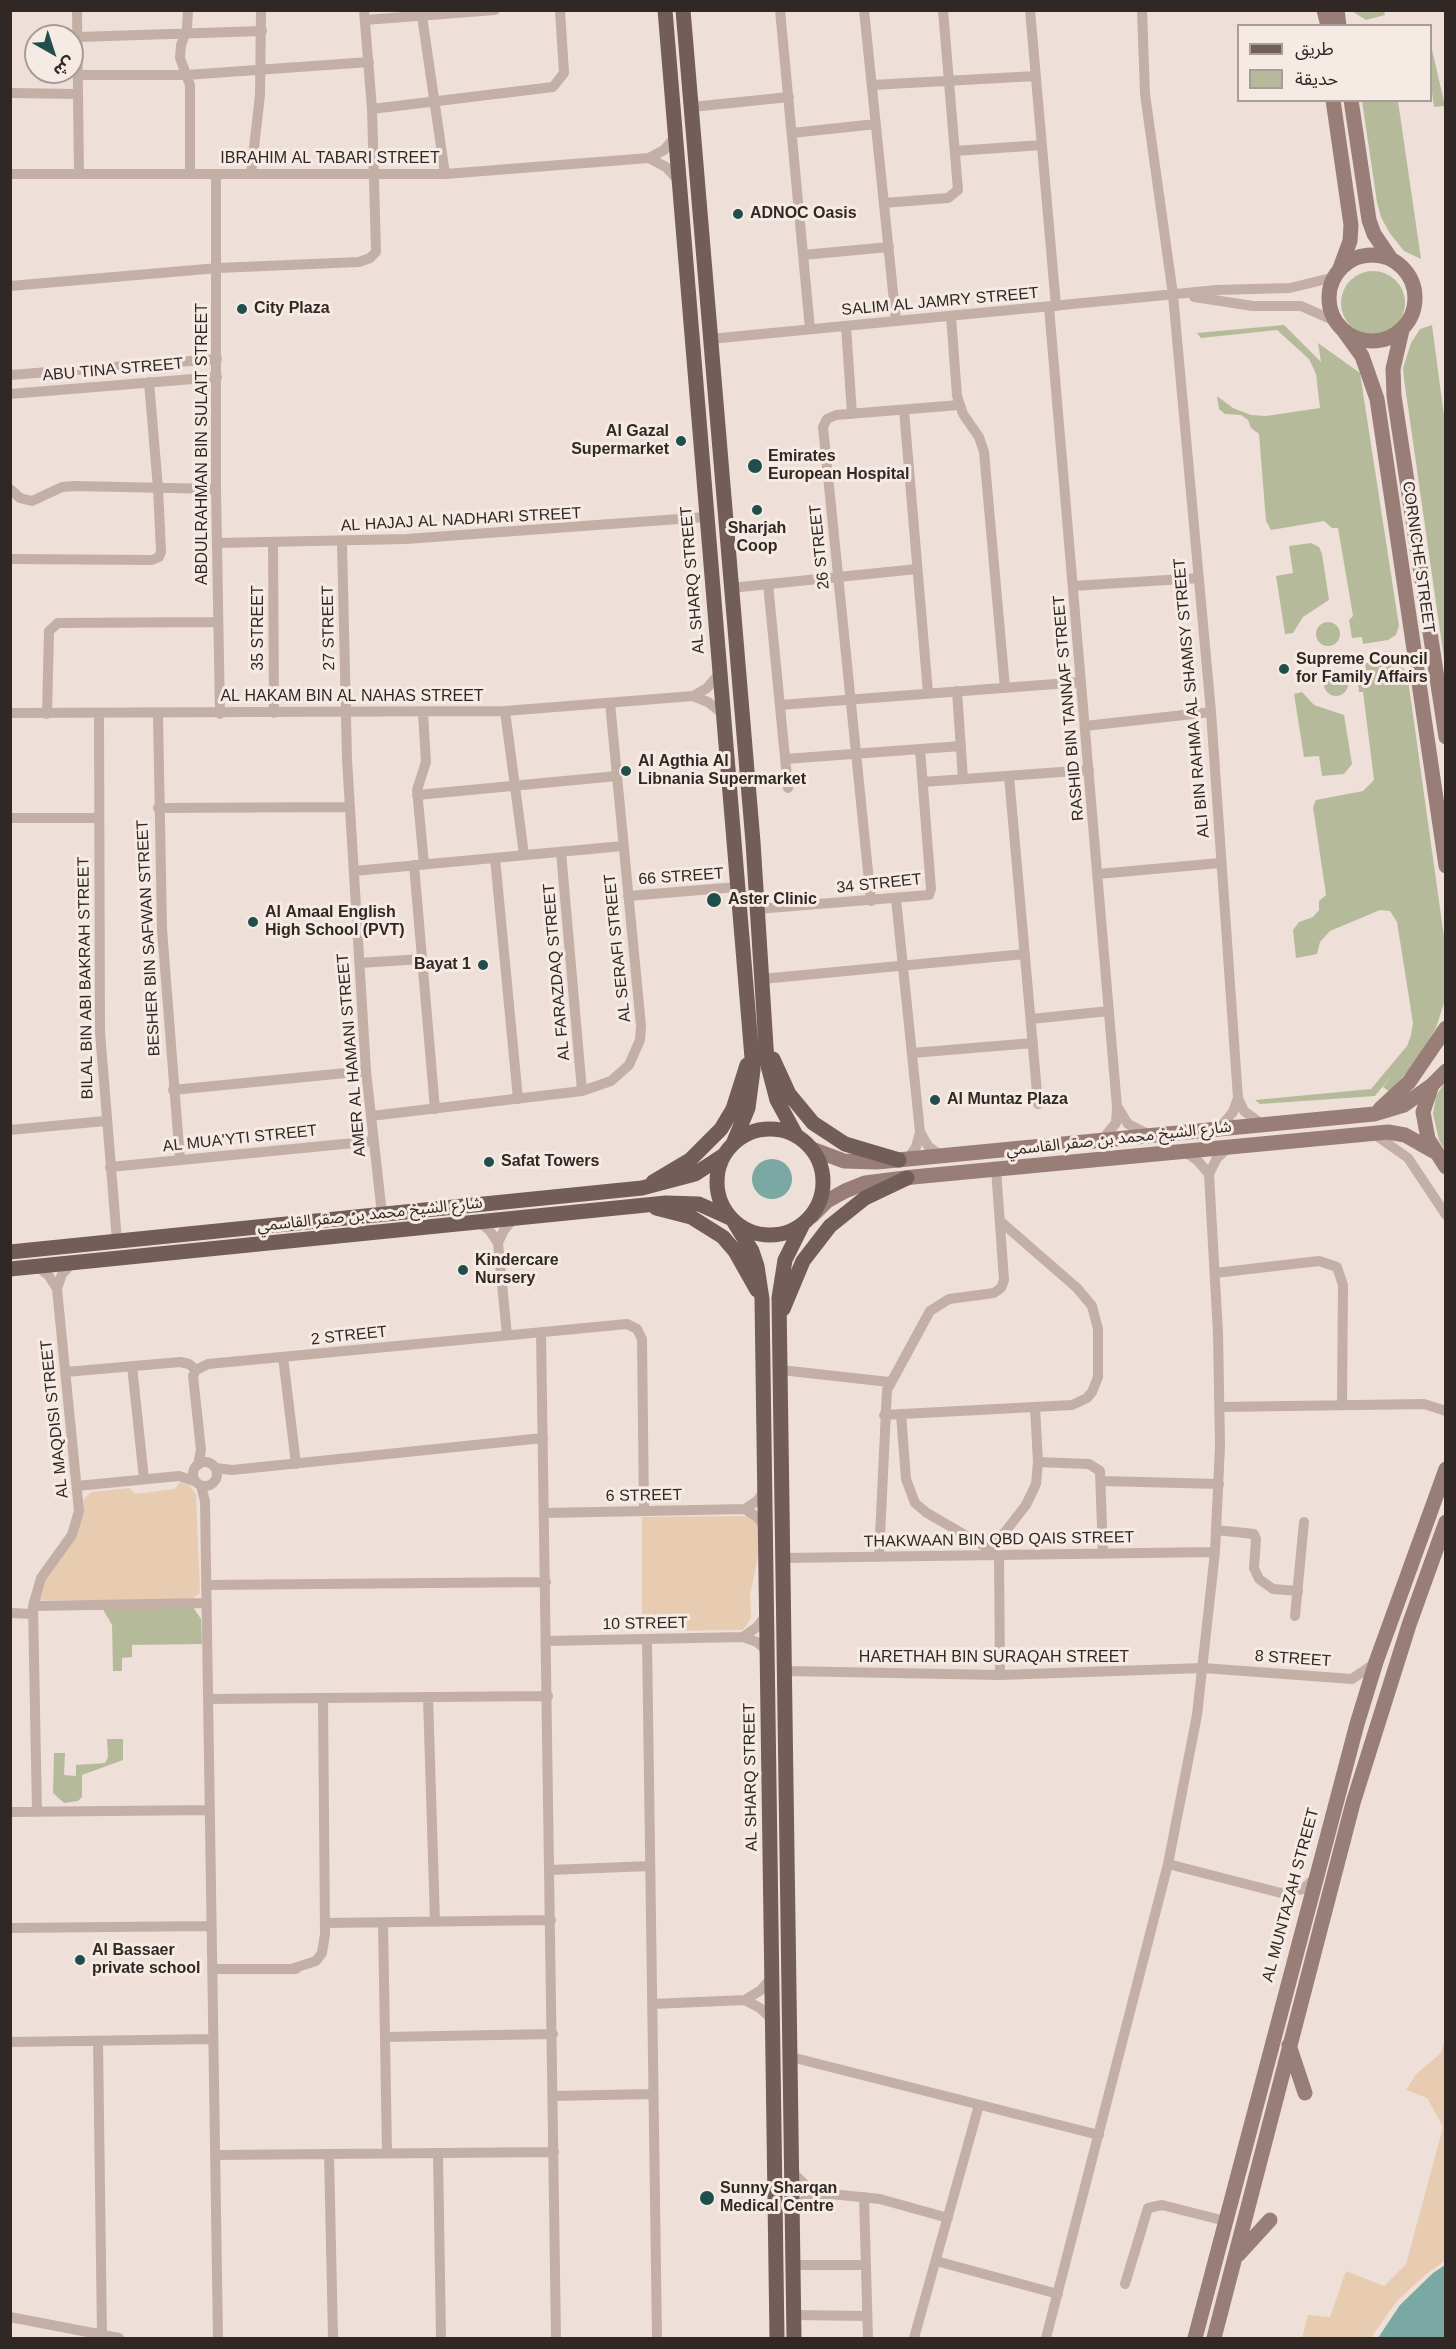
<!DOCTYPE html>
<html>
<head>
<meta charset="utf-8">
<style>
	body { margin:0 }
	#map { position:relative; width:1456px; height:2349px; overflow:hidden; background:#eee0d8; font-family:Arial,"Noto Sans Arabic",sans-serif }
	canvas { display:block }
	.frame { position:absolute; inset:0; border:12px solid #312826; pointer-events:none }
	.legend { position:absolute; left:1237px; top:24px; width:195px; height:78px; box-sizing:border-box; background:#f6ebe4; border:2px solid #a79d98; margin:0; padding:8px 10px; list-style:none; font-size:18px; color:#312826 }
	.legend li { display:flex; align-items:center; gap:12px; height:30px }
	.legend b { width:30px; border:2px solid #a79d98 }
	.north { position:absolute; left:24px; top:24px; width:60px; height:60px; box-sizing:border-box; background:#f6ebe4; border:2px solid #a79d98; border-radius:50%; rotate:141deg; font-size:16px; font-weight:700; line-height:24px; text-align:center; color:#312826 }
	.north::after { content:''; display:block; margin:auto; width:21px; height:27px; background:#204e4a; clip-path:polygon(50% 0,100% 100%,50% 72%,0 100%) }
</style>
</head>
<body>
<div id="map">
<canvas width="1456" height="2349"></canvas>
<div class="frame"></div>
<ul class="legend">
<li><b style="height:8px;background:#725d58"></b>طريق</li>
<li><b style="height:16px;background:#b5bb9a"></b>حديقة</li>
</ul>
<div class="north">ش</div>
</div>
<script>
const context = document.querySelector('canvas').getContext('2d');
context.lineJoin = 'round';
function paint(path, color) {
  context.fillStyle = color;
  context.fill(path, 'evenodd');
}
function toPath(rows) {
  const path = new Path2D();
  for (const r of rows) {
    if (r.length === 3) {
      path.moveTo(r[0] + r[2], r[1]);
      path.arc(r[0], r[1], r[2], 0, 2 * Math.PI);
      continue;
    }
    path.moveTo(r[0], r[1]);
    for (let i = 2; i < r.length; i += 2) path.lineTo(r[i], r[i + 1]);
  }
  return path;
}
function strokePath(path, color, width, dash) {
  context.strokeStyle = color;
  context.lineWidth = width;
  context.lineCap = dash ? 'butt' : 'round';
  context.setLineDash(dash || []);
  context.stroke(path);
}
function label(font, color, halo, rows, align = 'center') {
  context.font = font + ' Arial,"Noto Sans Arabic",sans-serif';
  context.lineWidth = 6;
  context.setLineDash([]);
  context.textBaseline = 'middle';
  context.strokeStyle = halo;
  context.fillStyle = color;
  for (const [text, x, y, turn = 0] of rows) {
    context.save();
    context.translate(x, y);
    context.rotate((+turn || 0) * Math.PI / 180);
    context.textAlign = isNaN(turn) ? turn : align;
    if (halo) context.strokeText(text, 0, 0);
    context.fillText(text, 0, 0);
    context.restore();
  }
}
paint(toPath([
	[1352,11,1384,11,1385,15,1366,20],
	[1431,45,1445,106,1434,107,1431,85],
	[1362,101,1398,101,1421,259,1404,251,1389,232,1381,217,1377,202],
	[1373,303,32],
	[1284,325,1321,362,1318,343,1360,373,1399,626,1396,635,1388,640,1363,644,1362,637,1352,638,1349,620,1353,616,1338,528,1332,528,1324,521,1271,530,1266,521,1259,434,1251,428,1248,420,1241,415,1225,414,1219,409,1217,396,1233,408,1251,415,1266,416,1320,408,1316,374,1309,359,1277,330,1201,338,1197,333],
	[1432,325,1446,431,1445,666,1404,379,1403,368,1411,343,1420,329],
	[1311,543,1319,547,1322,554,1329,600,1303,617,1293,633,1285,634,1276,576,1293,573,1289,546],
	[1328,634,12],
	[1393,660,1407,672,1445,944,1445,1000,1436,1028,1416,1061,1390,1092,1383,1087,1391,1076,1375,1096,1260,1104,1255,1100,1371,1089,1407,1046,1411,1035,1413,1023,1397,922,1390,911,1380,910,1330,931,1320,942,1317,954,1296,958,1293,930,1299,922,1313,917,1319,910,1319,901,1326,895,1313,807,1316,800,1363,791,1374,780,1363,692,1359,692,1357,670,1366,670,1365,663],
	[1336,684,12],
	[1302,692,1314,705,1344,715,1352,764,1344,774,1322,776,1319,756,1304,757,1294,694],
	[1445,1082,1445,1151,1439,1140,1433,1114,1436,1096],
	[101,1606,193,1607,201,1619,202,1644,132,1645,132,1657,122,1658,122,1671,113,1671,112,1625],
	[107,1739,123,1739,123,1760,82,1775,82,1797,78,1801,64,1803,53,1793,54,1753,65,1753,64,1775,76,1776,76,1765,105,1763,108,1757]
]), '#b5bb9a');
paint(toPath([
	[180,1482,189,1485,196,1494,200,1593,191,1600,39,1600,42,1583,78,1532,84,1499,91,1492,130,1488,135,1494,175,1489],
	[750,1516,758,1525,758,1557,750,1595,751,1618,743,1630,642,1631,642,1517],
	[1445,2039,1445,2261,1425,2275,1396,2302,1371,2338,1302,2338,1308,2315,1330,2317,1346,2271,1384,2286,1406,2264,1443,2127,1427,2098,1406,2090,1416,2074,1441,2053]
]), '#e7ccb1');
paint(toPath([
	[772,1179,20],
	[1445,2265,1445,2338,1378,2338,1400,2305,1433,2273]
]), '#7aa8a2');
strokePath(toPath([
	[77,10,79,174],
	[188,10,187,29,181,45,180,58,190,85,190,174],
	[780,10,810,329],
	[864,10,896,321],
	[1030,10,1056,306],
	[1142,10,1145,94,1173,295,1211,712,1238,1098,1244,1111,1263,1125],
	[422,16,445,174],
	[365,20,495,10],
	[78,37,262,31],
	[78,75,186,75,369,62],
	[872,85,1036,76],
	[10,93,78,94],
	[692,107,789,97],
	[372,109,553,87,564,73,560,10],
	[792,133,876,124],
	[955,151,1042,145],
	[649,158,666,167,679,181],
	[10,174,445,174,649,158,664,150,675,137],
	[216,174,216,489,220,714],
	[251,174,260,95,261,10],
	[884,203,948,198,958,190,943,10],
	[803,255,889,247],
	[10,286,218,268,359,262,370,258,376,252,372,109,364,10],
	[1194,297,1253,306,1301,306,1335,321],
	[1049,307,1117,1107,1116,1123,1101,1141],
	[951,316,957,396,963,414,979,437,984,452,1005,688],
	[846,326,852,414],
	[710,339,1217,290,1290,288,1335,277],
	[10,375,217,359],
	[10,394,217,377],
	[904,410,928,693],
	[10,489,20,498,32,501,62,487,75,486,216,489],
	[273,542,274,713],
	[342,542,347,759,366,1071,382,1214],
	[218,543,406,539,706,517],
	[10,559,152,560,159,557,161,552,158,488,149,382],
	[768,584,788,788],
	[1073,586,1198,578],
	[730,588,917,569],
	[957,691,963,779],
	[693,696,708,702,722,713],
	[780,705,1081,682],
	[505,711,524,855],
	[10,713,505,711,693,696,707,688,718,675],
	[423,713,426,762,417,790,424,864],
	[47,714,49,631,58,623,218,622],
	[99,714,100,1032,117,1241],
	[158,714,162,929,180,1160],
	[1085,726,1211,712],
	[785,759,961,746],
	[1009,776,1038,1104],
	[923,782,1089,770],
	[417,795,617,776],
	[158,808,350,807],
	[10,818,98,818],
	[561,852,582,1091],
	[495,858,518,1099],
	[414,865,435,1109],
	[354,871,623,846],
	[1098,874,1220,863],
	[628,896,737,887],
	[896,899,920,1132,916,1147,907,1160],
	[871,901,823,427,827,419,836,415,959,405],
	[757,909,929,895,931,889,920,749],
	[359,963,422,959],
	[762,979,1025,954],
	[1031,1019,1109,1011],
	[912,1053,1033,1043],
	[173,1090,366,1071],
	[1118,1108,1128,1124,1148,1134],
	[371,1116,582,1091,611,1081,629,1065,640,1040,641,1026,610,703],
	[10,1130,105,1121],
	[1218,1130,1233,1112,1238,1098],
	[920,1132,928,1146,941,1156],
	[1374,1134,1408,1158,1446,1215],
	[1184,1151,1198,1161,1209,1174],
	[110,1167,374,1141],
	[479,1222,490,1231,498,1243,507,1335],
	[498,1243,504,1230,514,1218],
	[37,1266,49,1276,57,1289],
	[1215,1273,1319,1261,1337,1267,1343,1285,1342,1405],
	[541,1332,556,2338],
	[283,1357,296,1464],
	[132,1366,144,1479],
	[196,1370,208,1364,627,1324,637,1329,642,1339,644,1511],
	[196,1370,193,1376,201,1450,198,1465],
	[781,1370,889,1382],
	[66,1372,180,1362,189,1364,196,1370],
	[1220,1407,1424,1404,1446,1411],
	[901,1414,906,1479,915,1503,927,1513,991,1550],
	[884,1415,1072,1405,1087,1398,1092,1392,1098,1377,1098,1329,1092,1306,1077,1288,1000,1221],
	[205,1474,12],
	[1038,1462,1089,1464,1100,1471,1103,1554],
	[216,1468,232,1470,543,1438],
	[1102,1481,1219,1484],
	[77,1486,179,1476,194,1481],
	[201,1486,205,1501,218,2338],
	[745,1509,757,1517,766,1528],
	[545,1513,745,1509,757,1501,764,1491],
	[1216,1530,1254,1534,1256,1539,1254,1568,1259,1579,1273,1589,1298,1591],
	[987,1555,1026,1505,1036,1484,1038,1462,1035,1407],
	[999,1555,1000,1675],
	[879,1557,887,1390,930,1311,949,1299,994,1293,1001,1288,1004,1280,996,1169],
	[784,1558,1215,1552],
	[206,1585,546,1582],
	[33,1606,207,1603],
	[10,1613,33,1614],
	[1295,1616,1304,1522],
	[743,1637,757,1627,767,1614],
	[647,1639,657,2338],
	[547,1641,743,1637,757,1642,768,1652],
	[785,1671,1000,1675,1203,1668,1352,1679,1374,1664],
	[428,1697,435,1922],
	[208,1699,548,1696],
	[10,1812,210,1810],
	[37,1812,33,1606,41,1578,72,1535,79,1511,57,1289,62,1274,73,1262],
	[1168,1864,1281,1893,1303,1889,1314,1879],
	[550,1870,650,1866],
	[325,1923,551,1920],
	[383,1923,387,2153],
	[10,1928,211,1926],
	[212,1969,296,1969],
	[291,1969,316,1961,322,1953,325,1934,323,1698],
	[745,2000,760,2008,773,2020],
	[652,2004,745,2000,761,1990,772,1977],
	[385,2037,553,2034],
	[10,2042,213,2039],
	[98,2042,102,2335],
	[791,2057,1099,2135],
	[554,2096,653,2094],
	[438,2153,441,2338],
	[329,2154,333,2338],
	[215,2155,554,2152],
	[792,2172,815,2194],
	[864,2197,868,2338],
	[792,2211,808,2197,831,2194,880,2199,948,2218],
	[936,2261,1058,2294],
	[793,2265,866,2265],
	[1125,2284,1148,2208,1162,2205,1225,2221],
	[793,2315,867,2316],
	[10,2317,119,2338],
	[914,2338,979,2105],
	[1046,2338,1168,1864,1197,1715,1215,1552,1220,1446,1218,1333,1209,1174,1217,1158,1229,1147]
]), '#c4afa6', 10);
strokePath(toPath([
	[1324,10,1328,26],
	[1337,10,1339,26],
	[1333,100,1351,225,1350,241,1340,268],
	[1351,100,1369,220,1374,234,1391,259],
	[1372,298,43],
	[1402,330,1393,369,1394,396,1446,737],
	[1344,331,1362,356,1377,399,1446,866],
	[1446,1071,1432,1085,1423,1112,1428,1139,1446,1167],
	[1380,1109,1409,1082,1446,1028],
	[812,1149,844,1161,877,1162,1374,1114,1404,1105,1432,1085],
	[812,1216,827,1201,845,1191,865,1183,913,1177,1388,1132,1405,1135,1435,1152],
	[1289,2045,1305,2093],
	[1238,2255,1270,2220],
	[1195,2338,1357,1724,1376,1662,1446,1469],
	[1214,2338,1353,1803,1409,1625,1446,1522]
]), '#987e77', 15);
strokePath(toPath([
	[665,10,753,1070,748,1108,733,1144],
	[683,10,753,842,767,1062,777,1100,796,1135],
	[773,1059,789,1094,813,1123,845,1144,899,1160],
	[770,1182,53],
	[653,1182,690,1160,721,1129,733,1109,747,1065],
	[656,1208,691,1217,723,1237,735,1251,757,1290],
	[734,1222,752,1251,757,1266,762,1299,777,2338],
	[10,1252,642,1188,695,1174,724,1155],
	[10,1269,666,1203,699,1204,730,1218],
	[783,1309,803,1261,830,1226,865,1198,907,1178],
	[794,2338,779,1298,785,1260,802,1226]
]), '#725d58', 15);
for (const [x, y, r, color] of [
	[738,214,6,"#204e4a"],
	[242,309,6,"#204e4a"],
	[681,441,6,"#204e4a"],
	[755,466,8,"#204e4a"],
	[757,510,6,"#204e4a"],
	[1284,669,6,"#204e4a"],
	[626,771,6,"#204e4a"],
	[714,900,8,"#204e4a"],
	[253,922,6,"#204e4a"],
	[483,965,6,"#204e4a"],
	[935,1100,6,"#204e4a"],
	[489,1162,6,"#204e4a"],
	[463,1270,6,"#204e4a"],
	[80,1960,6,"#204e4a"],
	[707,2198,8,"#204e4a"]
]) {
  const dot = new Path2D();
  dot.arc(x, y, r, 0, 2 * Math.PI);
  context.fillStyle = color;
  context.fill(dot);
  strokePath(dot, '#f6ebe4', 2);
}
label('16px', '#312826', '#f6ebe4', [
	["IBRAHIM AL TABARI STREET",330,159],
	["SALIM AL JAMRY STREET",940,302,-5],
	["ABU TINA STREET",113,370,-5],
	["ABDULRAHMAN BIN SULAIT STREET",203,444,-90],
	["AL HAJAJ AL NADHARI STREET",461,520,-3],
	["26 STREET",820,547,-96],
	["CORNICHE STREET",1418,557,82],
	["AL SHARQ STREET",693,580,-95],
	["35 STREET",259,628,-90],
	["27 STREET",329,628,-91],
	["AL HAKAM BIN AL NAHAS STREET",352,697],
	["ALI BIN RAHMA AL SHAMSY STREET",1192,698,-95],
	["RASHID BIN TANNAF STREET",1069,708,-95],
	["66 STREET",681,877,-4],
	["34 STREET",879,884,-6],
	["BESHER BIN SAFWAN STREET",149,938,-93],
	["AL SERAFI STREET",618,948,-96],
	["AL FARAZDAQ STREET",557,972,-95],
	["BILAL BIN ABI BAKRAH STREET",86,978,-91],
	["AMER AL HAMANI STREET",352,1055,-95],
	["AL MUA'YTI STREET",240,1139,-6],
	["شارع الشيخ محمد بن صقر القاسمي",1119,1139,-6],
	["شارع الشيخ محمد بن صقر القاسمي",370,1215,-6],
	["2 STREET",349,1336,-6],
	["AL MAQDISI STREET",55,1419,-96],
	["6 STREET",644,1496,-1],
	["THAKWAAN BIN QBD QAIS STREET",999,1540,-1],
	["10 STREET",645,1624,-1],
	["HARETHAH BIN SURAQAH STREET",994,1658],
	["8 STREET",1293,1659,4],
	["AL SHARQ STREET",751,1777,-91],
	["AL MUNTAZAH STREET",1291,1895,-75]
]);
label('bold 16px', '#312826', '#f6ebe4', [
	["ADNOC Oasis",750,214],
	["City Plaza",254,309],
	["Al Gazal",669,432,"right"],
	["Supermarket",669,450,"right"],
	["Emirates",768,457],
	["European Hospital",768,475],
	["Sharjah",757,529,"center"],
	["Coop",757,547,"center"],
	["Supreme Council",1296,660],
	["for Family Affairs",1296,678],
	["Al Agthia Al",638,762],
	["Libnania Supermarket",638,780],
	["Aster Clinic",728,900],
	["Al Amaal English",265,913],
	["High School (PVT)",265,931],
	["Bayat 1",471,965,"right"],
	["Al Muntaz Plaza",947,1100],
	["Safat Towers",501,1162],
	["Kindercare",475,1261],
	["Nursery",475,1279],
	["Al Bassaer",92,1951],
	["private school",92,1969],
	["Sunny Sharqan",720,2189],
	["Medical Centre",720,2207]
], 'left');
</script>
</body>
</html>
